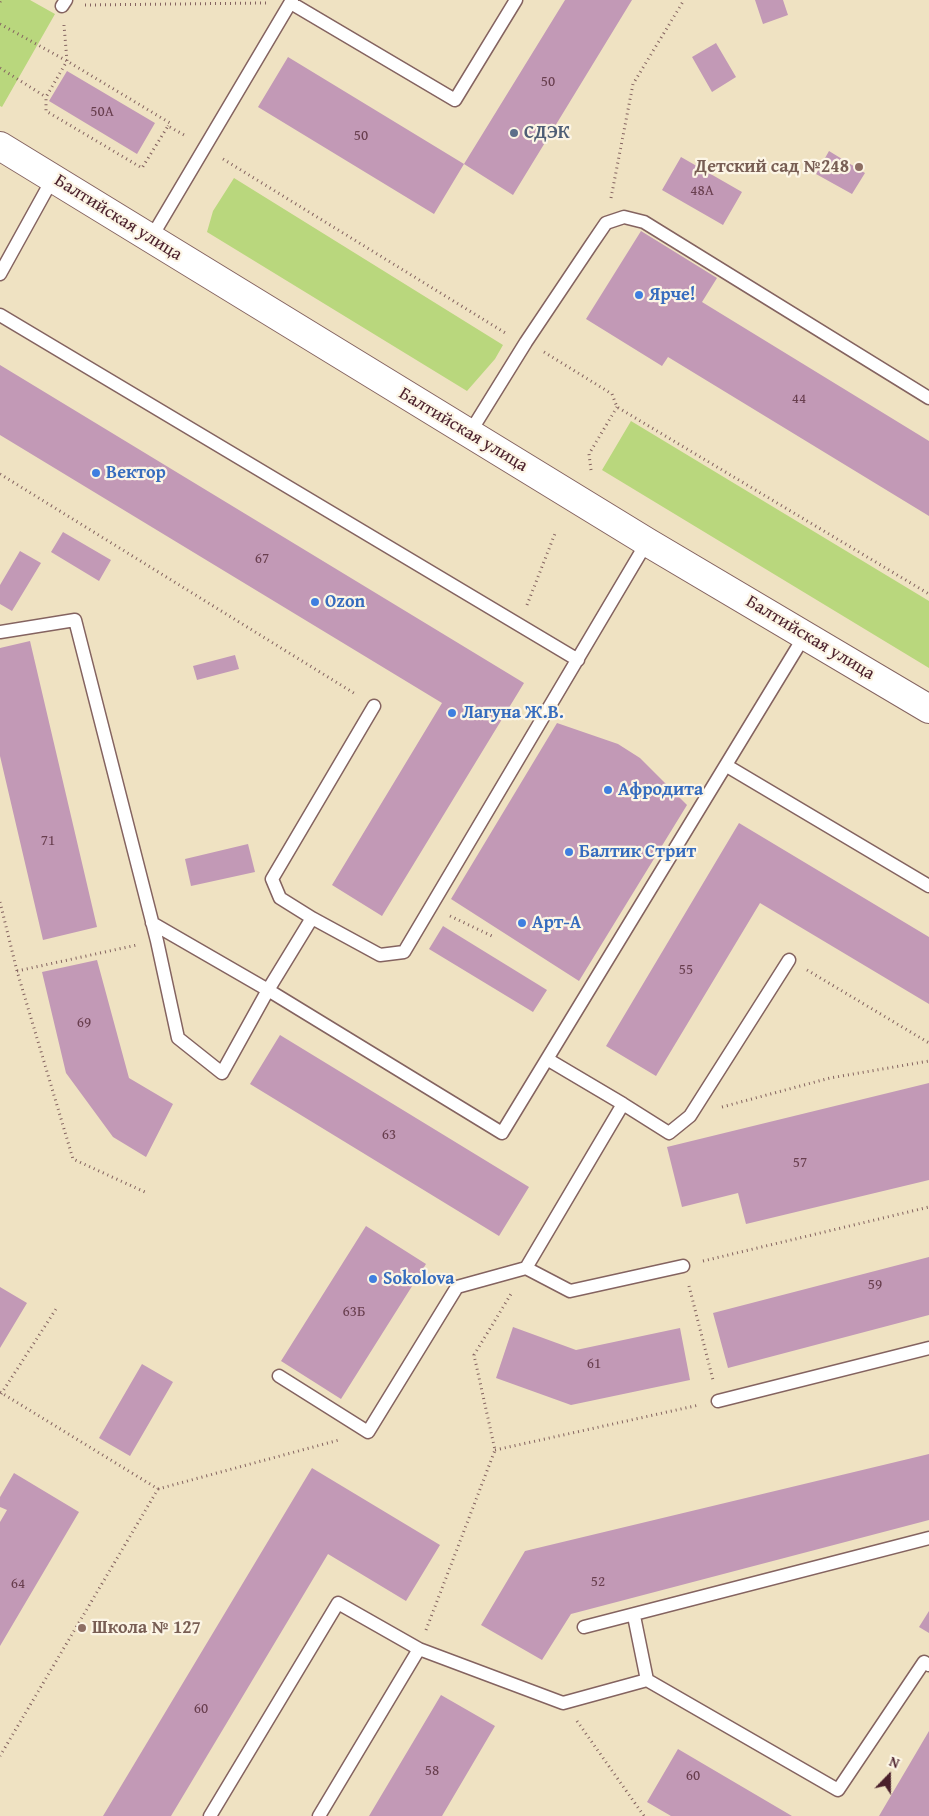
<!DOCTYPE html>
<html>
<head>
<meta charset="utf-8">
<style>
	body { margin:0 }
	#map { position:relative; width:929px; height:1816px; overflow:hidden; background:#efe2c2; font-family:"Gentium Book Plus",serif }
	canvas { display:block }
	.north { position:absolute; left:864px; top:1751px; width:50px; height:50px; -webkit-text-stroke:4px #fcf5e5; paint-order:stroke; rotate:22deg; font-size:14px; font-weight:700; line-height:20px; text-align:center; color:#4a1f2b }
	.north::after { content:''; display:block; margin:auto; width:18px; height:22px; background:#4a1f2b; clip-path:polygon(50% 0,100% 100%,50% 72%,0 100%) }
</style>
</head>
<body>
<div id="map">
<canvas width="929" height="1816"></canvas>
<div class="north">N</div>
</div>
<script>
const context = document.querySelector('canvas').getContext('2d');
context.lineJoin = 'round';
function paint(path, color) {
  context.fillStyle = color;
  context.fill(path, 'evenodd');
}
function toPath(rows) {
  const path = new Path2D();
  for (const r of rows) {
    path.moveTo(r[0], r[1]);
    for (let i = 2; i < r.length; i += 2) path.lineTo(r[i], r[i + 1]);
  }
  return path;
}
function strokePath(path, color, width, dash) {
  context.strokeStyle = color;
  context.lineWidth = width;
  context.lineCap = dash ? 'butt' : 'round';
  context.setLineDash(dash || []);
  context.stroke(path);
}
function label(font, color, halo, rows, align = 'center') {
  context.font = font + ' "Gentium Book Plus",serif';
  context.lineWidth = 4.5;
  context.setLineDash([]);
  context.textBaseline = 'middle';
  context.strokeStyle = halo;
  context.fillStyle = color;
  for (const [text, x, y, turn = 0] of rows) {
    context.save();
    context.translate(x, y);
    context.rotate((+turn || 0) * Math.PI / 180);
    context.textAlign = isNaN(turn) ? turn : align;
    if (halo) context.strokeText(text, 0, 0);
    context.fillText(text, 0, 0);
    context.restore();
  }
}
paint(toPath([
	[0,0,30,0,55,14,2,107,0,106],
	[234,178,503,345,495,359,467,391,207,232,213,211],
	[631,421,929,601,929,668,602,470]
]), '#b9d77d');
paint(toPath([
	[565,0,632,0,513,195,464,164],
	[755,0,783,0,788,15,763,24],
	[716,43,736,77,712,92,692,57],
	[288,57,464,164,434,214,258,107],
	[67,71,155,123,137,154,49,101],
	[829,151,865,173,852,194,816,174],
	[681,157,742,192,723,225,662,190],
	[641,231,717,278,702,302,929,441,929,516,668,357,662,366,586,319],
	[0,365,524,683,382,916,332,885,442,703,0,435],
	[63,532,111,560,99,581,51,552],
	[20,551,41,563,12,611,0,604,0,585],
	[30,641,97,927,43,940,0,756,0,648],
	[235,655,239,669,197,680,193,666],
	[557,723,618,744,640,758,687,805,579,981,451,899],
	[739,823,929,937,929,1004,760,903,656,1076,606,1046],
	[248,844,255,872,191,886,185,859],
	[443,926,547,990,533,1012,429,949],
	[97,960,129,1078,173,1104,146,1157,113,1137,66,1073,42,972],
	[280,1035,529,1187,499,1236,250,1084],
	[929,1083,929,1180,746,1224,738,1193,682,1207,667,1147],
	[366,1226,426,1264,341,1399,281,1361],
	[929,1257,929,1315,728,1368,713,1313],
	[0,1287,27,1303,0,1348],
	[513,1327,576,1350,680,1328,690,1380,571,1405,496,1378],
	[142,1364,173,1382,130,1456,99,1438],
	[929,1454,929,1520,571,1614,542,1660,481,1625,525,1551],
	[312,1468,440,1545,406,1601,328,1554,171,1816,103,1816],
	[14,1473,79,1512,0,1646,0,1522,7,1510,0,1507,0,1497],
	[929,1611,929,1633,919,1627],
	[441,1695,495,1726,442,1816,369,1816],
	[929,1731,929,1816,879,1816],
	[678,1749,792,1816,671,1816,647,1802]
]), '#c299b6');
const service = toPath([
	[291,3,455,100,516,0],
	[62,6,66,0],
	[151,238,292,0],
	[0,274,53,178],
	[0,315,578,660],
	[469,434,526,342,591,245,606,223,624,217,644,222,929,398],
	[0,632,75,620,157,941,178,1038,222,1073,268,990,502,1133,805,635],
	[727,766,929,886],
	[312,918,380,955,404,952,647,542],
	[152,923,268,990,312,918,280,898,272,879,374,706],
	[623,1104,669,1133,690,1116,789,960],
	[526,1268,570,1291,683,1266],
	[279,1376,368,1432,457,1287,526,1268,623,1104,547,1059],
	[718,1401,929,1348],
	[634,1616,647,1680],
	[584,1627,929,1538],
	[419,1649,563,1703,647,1680,838,1790,924,1662,929,1665],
	[210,1816,338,1603,419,1649,319,1816]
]);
const secondary = toPath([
	[0,146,647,542,929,709]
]);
strokePath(service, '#846360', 15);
strokePath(secondary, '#846360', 30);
strokePath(toPath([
	[0,2,1,0],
	[85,5,266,3],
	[0,24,67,61,170,123,168,126],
	[64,25,67,61,46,97,46,111,142,168,168,126,186,136],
	[0,68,46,97],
	[223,159,507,334],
	[611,198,633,84,684,0],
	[544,352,612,394,617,407,929,594],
	[591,470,589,454,617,407],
	[0,474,357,695],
	[527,605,556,531],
	[0,902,17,971,73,1159,147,1193],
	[450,916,492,936],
	[807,970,929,1043],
	[17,971,137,945],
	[722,1107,830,1078,929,1061],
	[703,1261,929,1207],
	[689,1286,713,1380],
	[0,1392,158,1489,0,1756],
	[1,1394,56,1309],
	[495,1450,699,1405],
	[158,1489,339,1440],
	[426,1630,495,1450,474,1355,511,1294],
	[577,1721,644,1816]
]), '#846360', 3, [1, 4]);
strokePath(service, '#fff', 12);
strokePath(secondary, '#fff', 28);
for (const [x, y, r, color] of [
	[514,133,5,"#5c6f8a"],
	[859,167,5,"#8d6e63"],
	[639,295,5,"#3f7fe0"],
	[96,473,5,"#3f7fe0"],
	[315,602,5,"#3f7fe0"],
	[452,713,5,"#3f7fe0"],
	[608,790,5,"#3f7fe0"],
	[569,852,5,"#3f7fe0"],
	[522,923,5,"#3f7fe0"],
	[373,1279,5,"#3f7fe0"],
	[82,1628,5,"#8d6e63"]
]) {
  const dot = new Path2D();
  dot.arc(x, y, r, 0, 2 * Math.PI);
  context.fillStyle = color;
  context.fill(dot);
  strokePath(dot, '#fcf5e5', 2);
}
label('15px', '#683e4e', null, [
	["50",548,82],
	["50А",102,112],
	["50",361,136],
	["48А",702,191],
	["44",799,399],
	["67",262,559],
	["71",48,841],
	["55",686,970],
	["69",84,1023],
	["63",389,1135],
	["57",800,1163],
	["59",875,1285],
	["63Б",354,1312],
	["61",594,1364],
	["52",598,1582],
	["64",18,1584],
	["60",201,1709],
	["58",432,1771],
	["60",693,1776]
]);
label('bold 18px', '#4e5e75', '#fcf5e5', [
	["СДЭК",524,133]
], 'left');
label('bold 18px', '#785e54', '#fcf5e5', [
	["Детский сад №248",849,167],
	["Школа № 127",92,1628,"left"]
], 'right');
label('18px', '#4a1f2b', '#fcf5e5', [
	["Балтийская улица",118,218,32],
	["Балтийская улица",463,430,31],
	["Балтийская улица",810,638,31]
]);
label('bold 18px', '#366cbe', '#fcf5e5', [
	["Ярче!",649,295],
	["Вектор",106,473],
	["Ozon",325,602],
	["Лагуна Ж.В.",462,713],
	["Афродита",618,790],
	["Балтик Стрит",579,852],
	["Арт-А",532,923],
	["Sokolova",383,1279]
], 'left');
</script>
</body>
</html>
